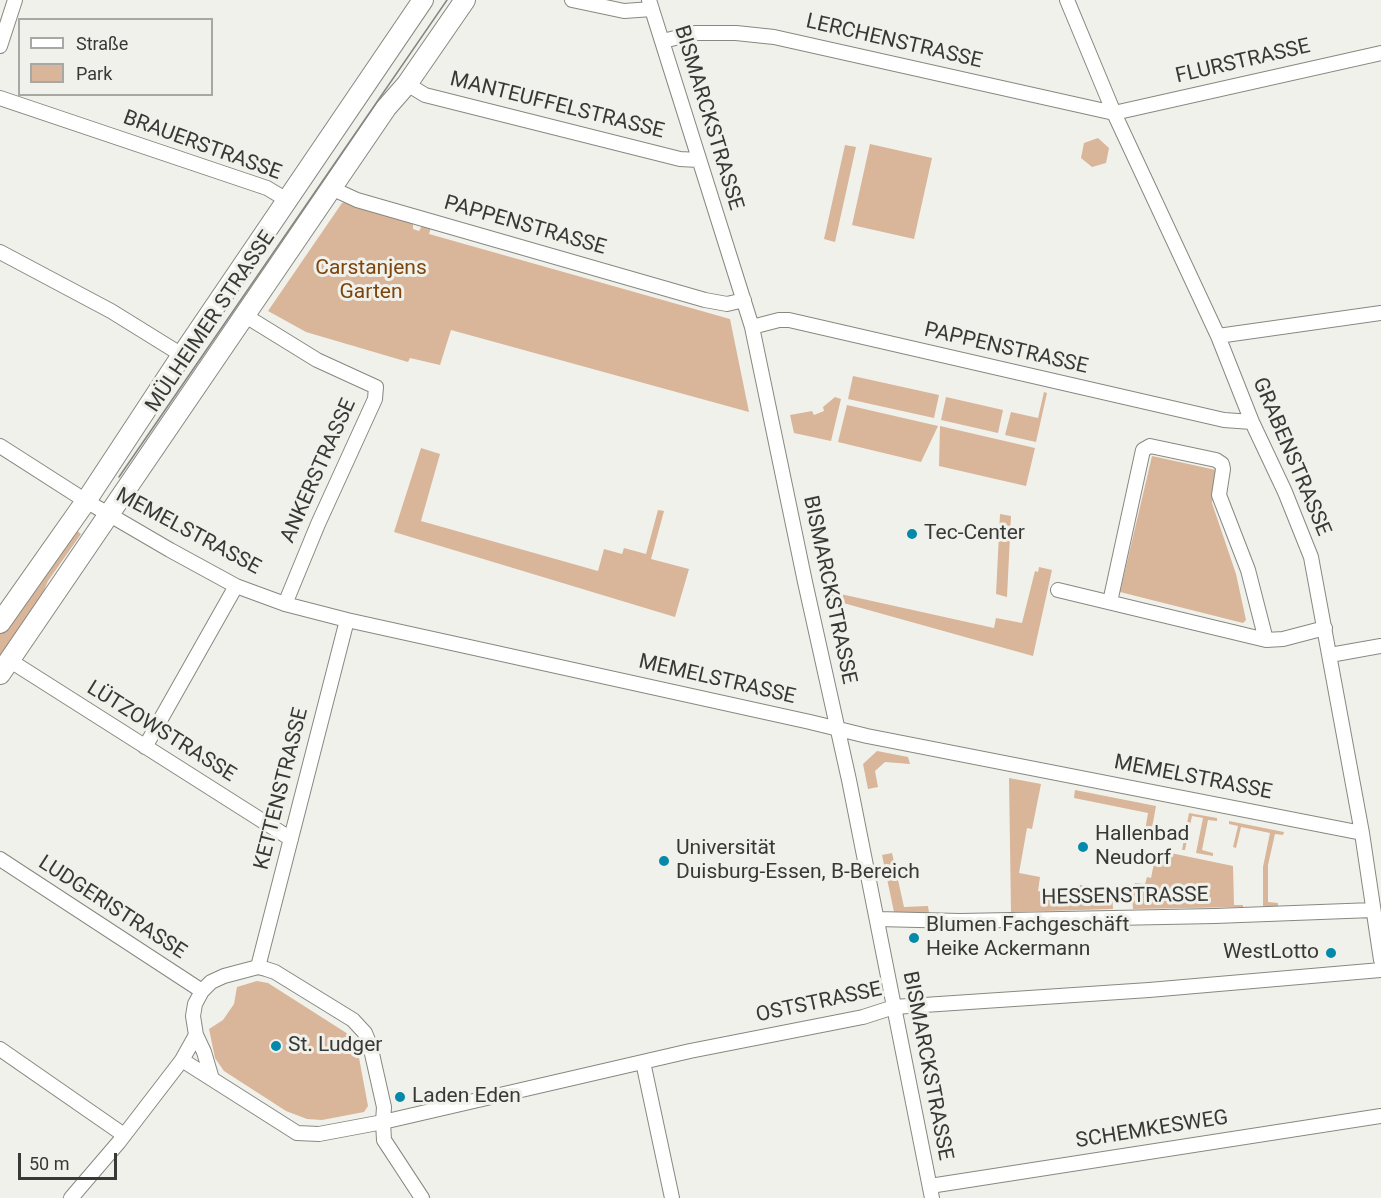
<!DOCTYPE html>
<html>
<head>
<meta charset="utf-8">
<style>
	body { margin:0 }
	#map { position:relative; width:1381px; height:1198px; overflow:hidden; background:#f1f1eb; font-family:Roboto,sans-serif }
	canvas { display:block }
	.legend { position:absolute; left:18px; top:18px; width:195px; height:78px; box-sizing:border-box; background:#f1f1eb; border:2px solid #a7a7a3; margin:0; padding:8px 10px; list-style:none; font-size:18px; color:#383836 }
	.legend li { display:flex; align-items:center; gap:12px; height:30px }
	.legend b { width:30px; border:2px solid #a7a7a3 }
	.scale { position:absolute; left:18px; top:1153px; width:99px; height:27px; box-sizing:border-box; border:3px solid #383836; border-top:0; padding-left:8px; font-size:18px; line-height:21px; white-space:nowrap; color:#383836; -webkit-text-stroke:4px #f1f1eb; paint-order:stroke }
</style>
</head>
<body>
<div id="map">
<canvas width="1381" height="1198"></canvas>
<ul class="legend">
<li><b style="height:8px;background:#fff"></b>Straße</li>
<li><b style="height:16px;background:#d9b599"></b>Park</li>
</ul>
<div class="scale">50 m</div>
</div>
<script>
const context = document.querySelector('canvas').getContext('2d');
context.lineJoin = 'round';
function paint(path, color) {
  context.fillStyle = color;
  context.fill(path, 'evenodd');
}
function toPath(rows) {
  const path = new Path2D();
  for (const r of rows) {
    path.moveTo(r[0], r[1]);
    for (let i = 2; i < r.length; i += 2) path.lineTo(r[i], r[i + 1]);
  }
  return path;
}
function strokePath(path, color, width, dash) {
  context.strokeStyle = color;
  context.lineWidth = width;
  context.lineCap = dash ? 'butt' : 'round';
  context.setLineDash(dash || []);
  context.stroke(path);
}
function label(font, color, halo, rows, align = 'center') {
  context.font = font + ' Roboto,sans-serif';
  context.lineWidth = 6;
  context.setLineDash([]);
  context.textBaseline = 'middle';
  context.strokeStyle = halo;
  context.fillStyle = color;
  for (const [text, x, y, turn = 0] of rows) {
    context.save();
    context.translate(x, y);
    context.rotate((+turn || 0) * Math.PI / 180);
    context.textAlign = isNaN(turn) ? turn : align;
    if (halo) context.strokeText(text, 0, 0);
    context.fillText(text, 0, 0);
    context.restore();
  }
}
paint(toPath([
	[1098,138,1109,148,1106,163,1092,167,1081,158,1084,143],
	[870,144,932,158,914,239,852,225],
	[845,145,856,147,835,242,824,239],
	[347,201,413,222,413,229,419,231,423,224,432,224,429,234,730,319,749,412,451,330,440,365,410,358,408,362,306,332,268,311,342,203],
	[853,376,939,395,934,418,848,399],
	[1044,392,1047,393,1036,442,1005,435,1011,412,1038,418],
	[835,397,841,399,831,441,794,433,790,415,812,411,814,415,824,411,823,407],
	[946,397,1003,410,998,433,941,420],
	[847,405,938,426,921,462,838,442],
	[940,426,1035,448,1026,486,939,466],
	[421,448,440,454,421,521,598,571,604,549,622,554,624,548,646,554,658,510,664,511,651,559,689,569,675,617,394,532],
	[1152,456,1216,470,1212,503,1236,574,1246,620,1243,623,1120,592],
	[1000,514,1011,516,1007,597,996,594],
	[75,529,81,534,48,581,37,606,0,663,0,634],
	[1039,567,1052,570,1033,656,829,599,827,591,994,628,996,618,1022,623,1035,571,1038,572],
	[877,751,908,757,910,764,885,762,875,771,878,787,868,789,863,764],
	[1009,778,1041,784,1032,829,1027,828,1019,873,1040,877,1038,891,1077,899,1080,885,1112,891,1113,909,1011,912],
	[1075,790,1156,806,1150,839,1144,837,1148,813,1074,798],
	[1189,813,1217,818,1217,821,1208,820,1202,850,1213,853,1213,856,1196,853,1203,818,1192,816,1185,850,1182,850],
	[1229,821,1284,832,1283,835,1275,834,1268,865,1268,902,1278,903,1278,906,1263,906,1263,867,1270,833,1241,827,1236,848,1233,847,1238,826,1229,824],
	[1166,852,1233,866,1234,905,1243,905,1243,907,1133,909,1132,896,1135,883,1145,884,1147,877,1151,878,1156,853,1165,855],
	[892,853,904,907,928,906,929,913,894,912,882,855],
	[257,981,268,983,348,1034,357,1047,368,1106,364,1112,322,1120,307,1119,286,1111,224,1071,215,1058,209,1029,223,1020,234,1004,237,987]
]), '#d9b599');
const street = toPath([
	[572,0,624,11,652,9],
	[649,0,752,327,805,582,849,780,932,1198],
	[1067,0,1114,113,1218,336,1252,422,1285,492,1311,557,1362,833,1381,960],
	[663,41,695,33,736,33,774,37,1114,113,1381,53],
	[0,46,15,0],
	[407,84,425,95,680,159,698,160],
	[0,98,267,188,287,200],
	[331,188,357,200,705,300,727,304,744,300],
	[0,252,111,311,182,355],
	[244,315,317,360,376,387,375,399,318,524,285,604],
	[752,327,779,320,789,320,1224,420,1252,422],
	[1218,336,1381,313],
	[0,446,86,501,170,550,236,586,285,604,347,620,810,722,867,736,1362,833],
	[1058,590,1266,640,1283,639,1325,628],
	[1110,602,1143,450,1150,446,1216,460,1222,464,1223,469,1219,495,1248,570,1266,640],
	[1330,655,1381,646],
	[9,660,291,839],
	[145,747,236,586],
	[0,859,202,991],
	[877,919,960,921,1215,916,1373,910],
	[258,967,347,620],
	[0,1049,124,1135],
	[182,1060,297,1133,319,1134,383,1122,384,1107,370,1045,365,1033,353,1020,275,972,266,969,258,967,224,976,211,982,202,991,195,1004,193,1016,196,1035,204,1052,212,1079],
	[643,1062,672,1198],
	[930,1186,1381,1116],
	[71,1198,119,1142,182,1060,196,1035],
	[422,1198,384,1140,383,1122,690,1051,863,1017,894,1007,1149,990,1381,970]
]);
const secondary = toPath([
	[0,623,86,501,182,355,423,0],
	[0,674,386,108,407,84,465,0]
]);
strokePath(street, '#888882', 16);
strokePath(secondary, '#888882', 22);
strokePath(street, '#fff', 14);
strokePath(secondary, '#fff', 20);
strokePath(toPath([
	[119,477,447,0]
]), '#858581', 1.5);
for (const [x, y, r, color] of [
	[912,534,6,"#0589aa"],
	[1083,847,6,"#0589aa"],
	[664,861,6,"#0589aa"],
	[914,938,6,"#0589aa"],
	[1331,953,6,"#0589aa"],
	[276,1046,6,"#0589aa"],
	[400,1097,6,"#0589aa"]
]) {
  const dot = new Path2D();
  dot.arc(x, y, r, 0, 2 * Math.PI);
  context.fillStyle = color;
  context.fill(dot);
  strokePath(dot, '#f1f1eb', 2);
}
label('21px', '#383836', '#f1f1eb', [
	["LERCHENSTRASSE",894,42,13],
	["FLURSTRASSE",1243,62,-13],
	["MANTEUFFELSTRASSE",557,106,14],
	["BISMARCKSTRASSE",708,118,73],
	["BRAUERSTRASSE",202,146,20],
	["PAPPENSTRASSE",525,226,16],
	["MÜLHEIMER STRASSE",211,322,-56],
	["PAPPENSTRASSE",1006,349,13],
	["GRABENSTRASSE",1291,457,67],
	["ANKERSTRASSE",319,471,-66],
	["MEMELSTRASSE",188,532,28],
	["BISMARCKSTRASSE",829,590,78],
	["MEMELSTRASSE",717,680,13],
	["LÜTZOWSTRASSE",161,732,32],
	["MEMELSTRASSE",1193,778,11],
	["KETTENSTRASSE",282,789,-76],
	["HESSENSTRASSE",1125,897,-1],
	["LUDGERISTRASSE",112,908,33],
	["OSTSTRASSE",819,1003,-12],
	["BISMARCKSTRASSE",927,1066,79],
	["SCHEMKESWEG",1152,1130,-9]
]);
label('21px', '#7d450d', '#f1f1eb', [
	["Carstanjens",371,269],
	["Garten",371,293]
]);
label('21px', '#383836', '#f1f1eb', [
	["Tec-Center",924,534],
	["Hallenbad",1095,835],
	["Neudorf",1095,859],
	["Universität",676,849],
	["Duisburg-Essen, B-Bereich",676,873],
	["Blumen Fachgeschäft",926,926],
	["Heike Ackermann",926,950],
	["WestLotto",1319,953,"right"],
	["St. Ludger",288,1046],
	["Laden Eden",412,1097]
], 'left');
</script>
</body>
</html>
